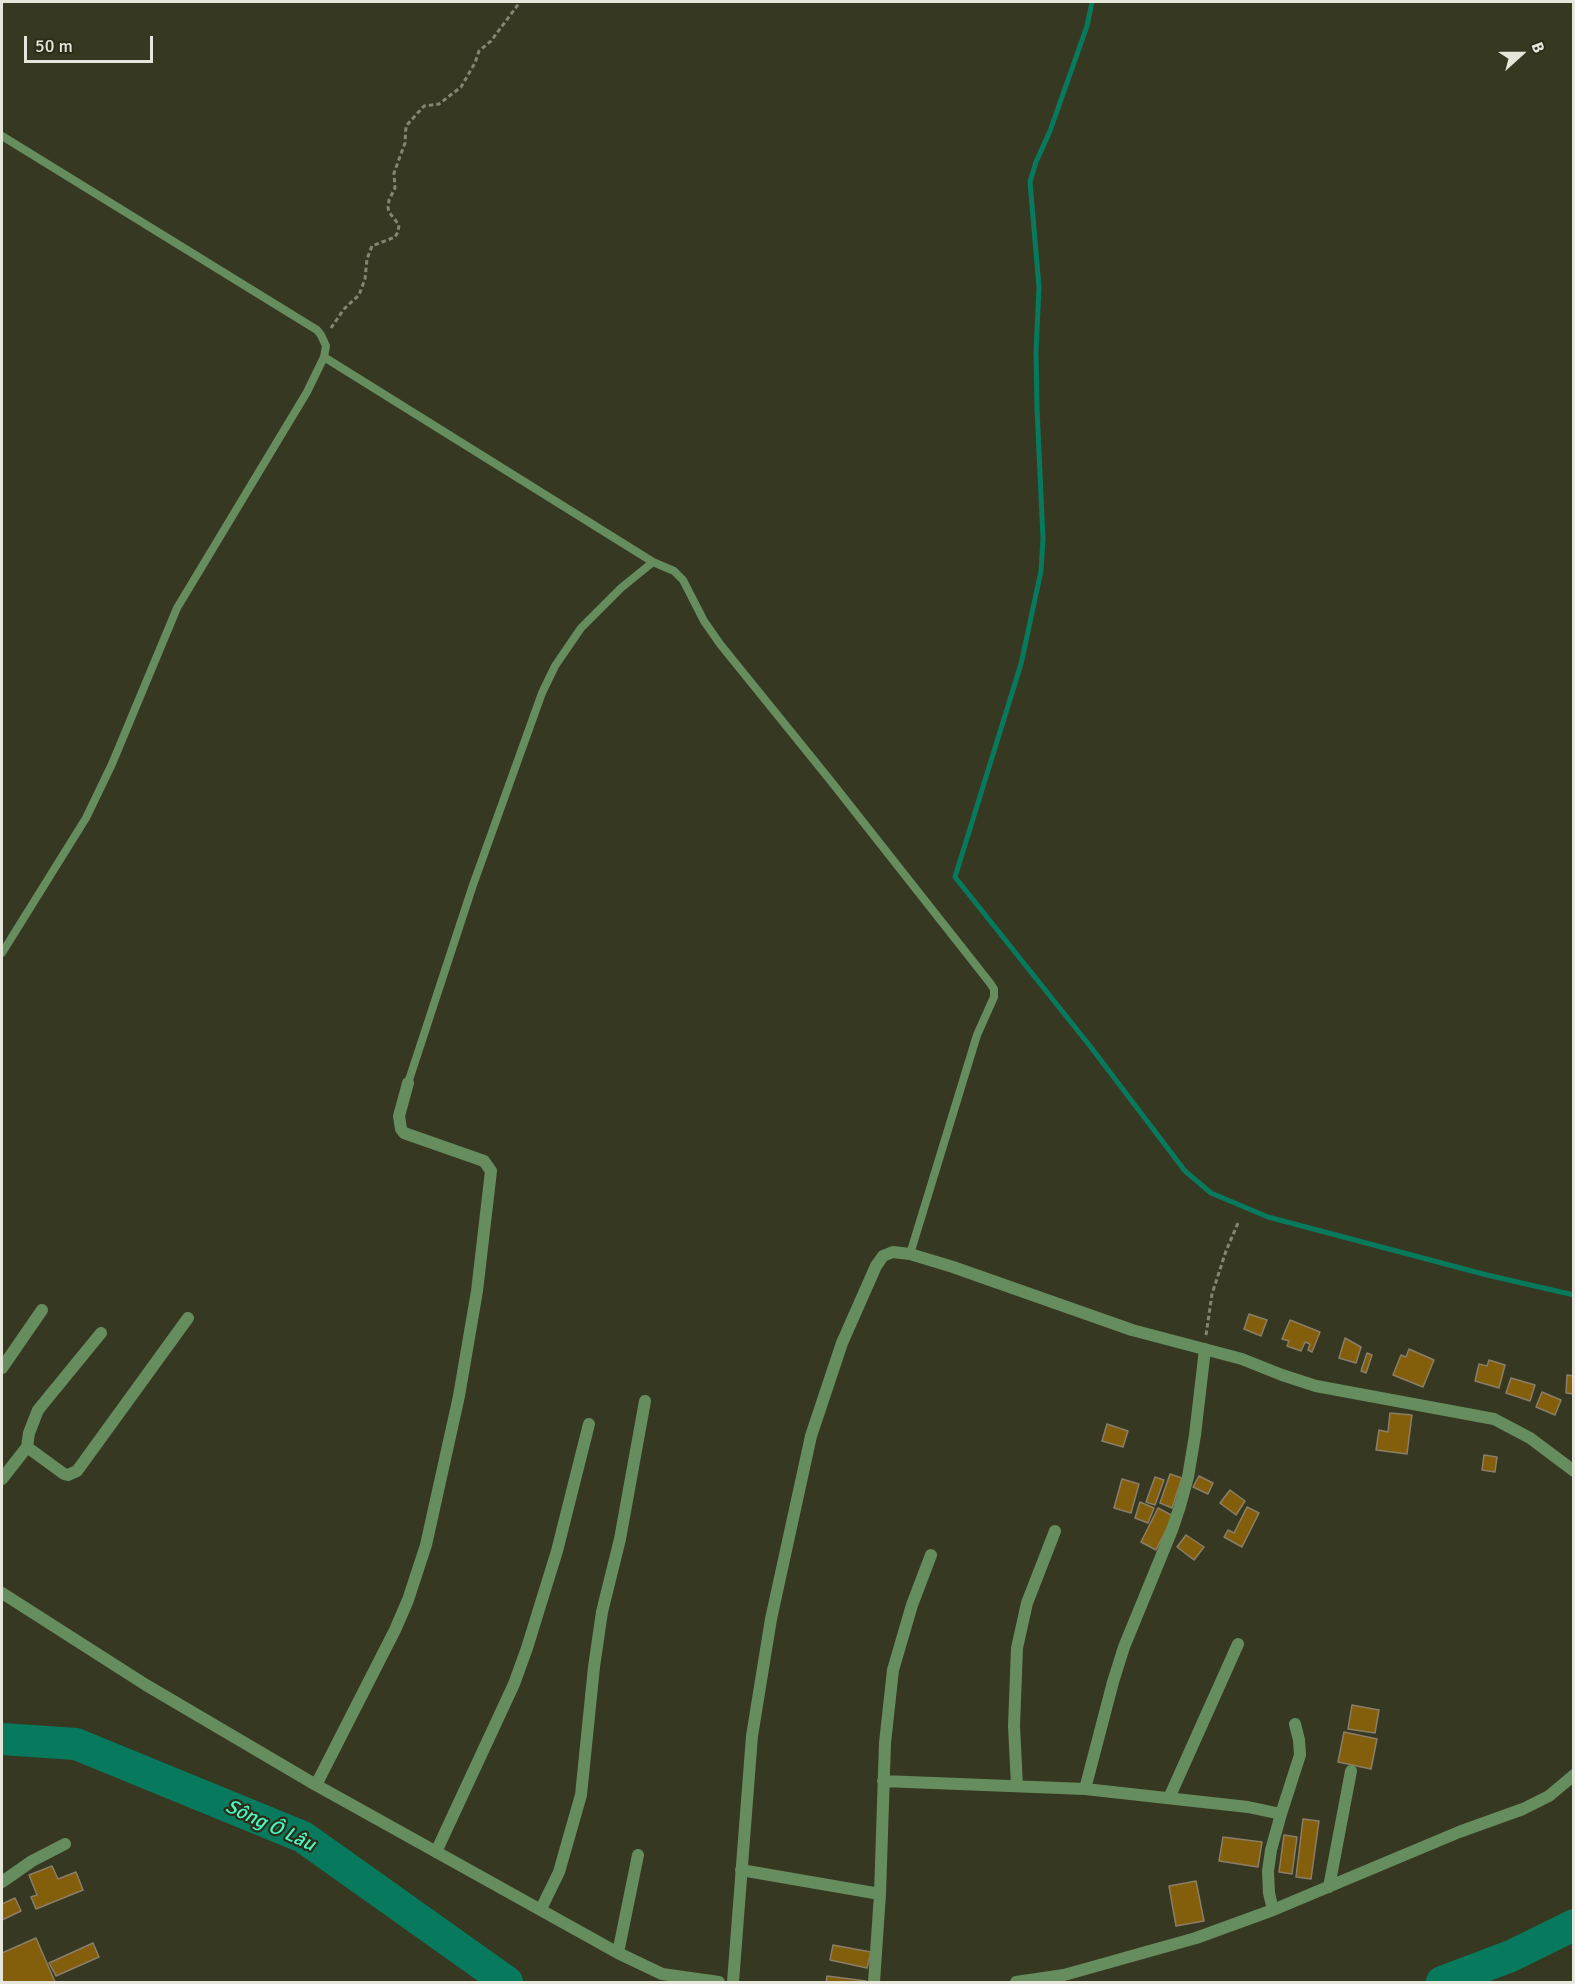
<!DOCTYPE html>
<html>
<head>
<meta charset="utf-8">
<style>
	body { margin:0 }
	#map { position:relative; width:1575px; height:1984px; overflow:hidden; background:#373822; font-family:Signika,sans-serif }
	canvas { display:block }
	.frame { position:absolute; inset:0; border:3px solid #e6e7da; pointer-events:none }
	.north { position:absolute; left:1491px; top:24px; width:60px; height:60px; -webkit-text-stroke:4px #2c2d18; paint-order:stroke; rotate:69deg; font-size:16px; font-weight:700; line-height:24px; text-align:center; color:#e6e7da }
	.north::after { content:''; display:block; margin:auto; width:21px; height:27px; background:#e6e7da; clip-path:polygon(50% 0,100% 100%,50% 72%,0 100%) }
	.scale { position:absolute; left:24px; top:36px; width:129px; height:27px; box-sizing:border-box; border:3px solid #e6e7da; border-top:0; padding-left:8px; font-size:18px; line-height:21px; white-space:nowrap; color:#e6e7da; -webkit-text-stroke:4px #2c2d18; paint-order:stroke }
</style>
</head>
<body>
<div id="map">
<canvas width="1575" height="1984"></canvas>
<div class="frame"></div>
<div class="north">B</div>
<div class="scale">50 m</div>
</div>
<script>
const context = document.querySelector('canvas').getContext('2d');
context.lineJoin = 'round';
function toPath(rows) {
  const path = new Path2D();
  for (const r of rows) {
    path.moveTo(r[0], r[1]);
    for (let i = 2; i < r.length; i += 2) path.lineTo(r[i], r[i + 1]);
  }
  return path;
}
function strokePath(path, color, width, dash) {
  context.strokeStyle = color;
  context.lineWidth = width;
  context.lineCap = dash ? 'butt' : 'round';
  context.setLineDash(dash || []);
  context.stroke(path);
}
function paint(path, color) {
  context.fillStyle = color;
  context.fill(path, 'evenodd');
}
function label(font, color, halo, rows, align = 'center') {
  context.font = font + ' Signika,sans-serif';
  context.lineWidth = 4.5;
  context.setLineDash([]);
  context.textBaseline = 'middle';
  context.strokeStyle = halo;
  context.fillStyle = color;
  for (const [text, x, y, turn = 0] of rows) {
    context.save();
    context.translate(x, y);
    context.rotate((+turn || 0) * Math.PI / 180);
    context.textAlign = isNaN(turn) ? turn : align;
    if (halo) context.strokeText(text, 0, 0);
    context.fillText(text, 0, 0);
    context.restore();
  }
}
strokePath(toPath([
	[1092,2,1087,26,1050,131,1036,162,1030,182,1039,287,1036,352,1037,408,1043,539,1041,571,1021,664,955,877,1090,1046,1185,1171,1211,1193,1268,1217,1487,1275,1574,1295]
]), '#077a5e', 5);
strokePath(toPath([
	[2,1739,76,1744,303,1837,507,1982],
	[1442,1982,1511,1956,1574,1925]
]), '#077a5e', 32);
const building = toPath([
	[1249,1314,1267,1320,1261,1336,1244,1329,1249,1314],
	[1290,1320,1320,1332,1312,1352,1308,1350,1310,1344,1305,1342,1301,1351,1287,1346,1289,1341,1282,1339,1290,1320],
	[1345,1338,1361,1347,1356,1363,1339,1358,1345,1338],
	[1409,1349,1434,1360,1423,1387,1393,1375,1401,1355,1406,1357,1409,1349],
	[1367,1353,1372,1355,1366,1373,1361,1371,1367,1353],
	[1489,1360,1505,1365,1499,1388,1475,1381,1479,1364,1487,1366,1489,1360],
	[1567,1375,1574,1376,1574,1394,1566,1393,1567,1375],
	[1511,1378,1535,1385,1530,1401,1506,1393,1511,1378],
	[1542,1392,1561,1400,1555,1415,1536,1407,1542,1392],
	[1390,1413,1412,1415,1407,1454,1376,1450,1379,1430,1388,1432,1390,1413],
	[1107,1424,1128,1431,1123,1447,1102,1441,1107,1424],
	[1484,1455,1497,1457,1495,1472,1482,1470,1484,1455],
	[1170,1474,1182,1478,1172,1508,1160,1503,1170,1474],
	[1199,1476,1213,1483,1208,1494,1193,1487,1199,1476],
	[1155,1477,1164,1480,1155,1505,1146,1502,1155,1477],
	[1122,1479,1139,1484,1131,1513,1114,1508,1122,1479],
	[1230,1490,1245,1501,1236,1515,1220,1503,1230,1490],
	[1140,1502,1154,1508,1148,1523,1135,1518,1140,1502],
	[1247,1507,1259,1513,1242,1547,1224,1537,1228,1530,1234,1533,1247,1507],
	[1158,1508,1173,1516,1156,1550,1141,1542,1158,1508],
	[1186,1535,1204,1547,1194,1560,1177,1547,1186,1535],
	[1352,1705,1379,1710,1375,1733,1348,1729,1352,1705],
	[1344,1732,1377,1739,1371,1769,1338,1762,1344,1732],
	[1303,1819,1319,1821,1311,1879,1296,1877,1303,1819],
	[1284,1835,1297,1837,1292,1874,1279,1872,1284,1835],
	[1223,1837,1262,1842,1258,1867,1219,1861,1223,1837],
	[52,1866,58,1879,76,1872,83,1890,36,1909,31,1897,37,1895,29,1875,52,1866],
	[1196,1881,1204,1921,1176,1926,1169,1886,1196,1881],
	[15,1898,21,1911,2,1920,2,1904,15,1898],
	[36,1938,55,1982,2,1982,2,1953,36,1938],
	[93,1943,99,1957,56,1976,49,1963,93,1943],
	[833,1945,871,1952,867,1968,830,1960,833,1945],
	[827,1976,866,1981,866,1982,826,1982,827,1976]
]);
paint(building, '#835f0c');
strokePath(building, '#8b7e68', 1.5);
strokePath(toPath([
	[331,328,344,309,359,295,365,279,367,259,372,246,395,237,398,232,399,225,389,212,388,208,389,200,395,188,394,173,405,143,406,126,424,106,439,104,461,87,475,63,479,51,491,41,520,2],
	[1206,1335,1212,1294,1226,1251,1238,1223]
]), '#848573', 3, [4.5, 3]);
strokePath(toPath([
	[2,136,317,330,321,335,326,346,324,357,307,392,177,608,112,764,86,818,2,953],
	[324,357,653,562,674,571,683,580,704,621,720,644,830,780,990,983,994,989,994,997,977,1035,910,1254],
	[408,1083,473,885,542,693,555,666,581,628,621,588,653,562]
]), '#668d5d', 8);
strokePath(toPath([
	[2,1368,42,1310],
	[27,1447,64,1474,68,1475,77,1471,188,1318],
	[2,1479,27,1447,29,1433,38,1410,101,1333],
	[2,1593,146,1685,316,1785,618,1953,662,1974,719,1982],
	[883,1781,1085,1789,1248,1807,1281,1814,1271,1850,1268,1871,1269,1893,1273,1910],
	[316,1785,395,1630,408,1600,426,1545,459,1396,477,1291,491,1171,484,1161,404,1133,401,1129,399,1116,408,1083],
	[1017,1786,1014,1726,1017,1648,1027,1603,1055,1531],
	[1085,1789,1113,1682,1124,1647,1172,1530,1180,1506,1188,1477,1195,1435,1205,1349],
	[1169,1798,1238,1644],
	[1281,1814,1300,1755,1299,1740,1295,1724],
	[436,1852,514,1684,527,1648,557,1551,589,1424],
	[741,1870,880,1894],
	[2,1882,32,1861,65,1844],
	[1329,1887,1351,1771],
	[541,1909,559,1872,581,1795,594,1667,602,1612,620,1539,645,1401],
	[618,1953,638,1855],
	[733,1982,752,1736,771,1619,811,1436,842,1343,876,1266,883,1256,893,1252,910,1254,953,1267,1132,1330,1242,1359,1282,1375,1316,1386,1494,1419,1530,1438,1574,1471],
	[874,1982,880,1894,885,1743,893,1670,912,1605,931,1555],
	[1016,1982,1064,1975,1196,1938,1273,1910,1459,1832,1523,1809,1549,1796,1574,1775]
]), '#668d5d', 12);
label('italic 20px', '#4af8c6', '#2c2d18', [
	["Sông Ô Lâu",270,1826,25]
]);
</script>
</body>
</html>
